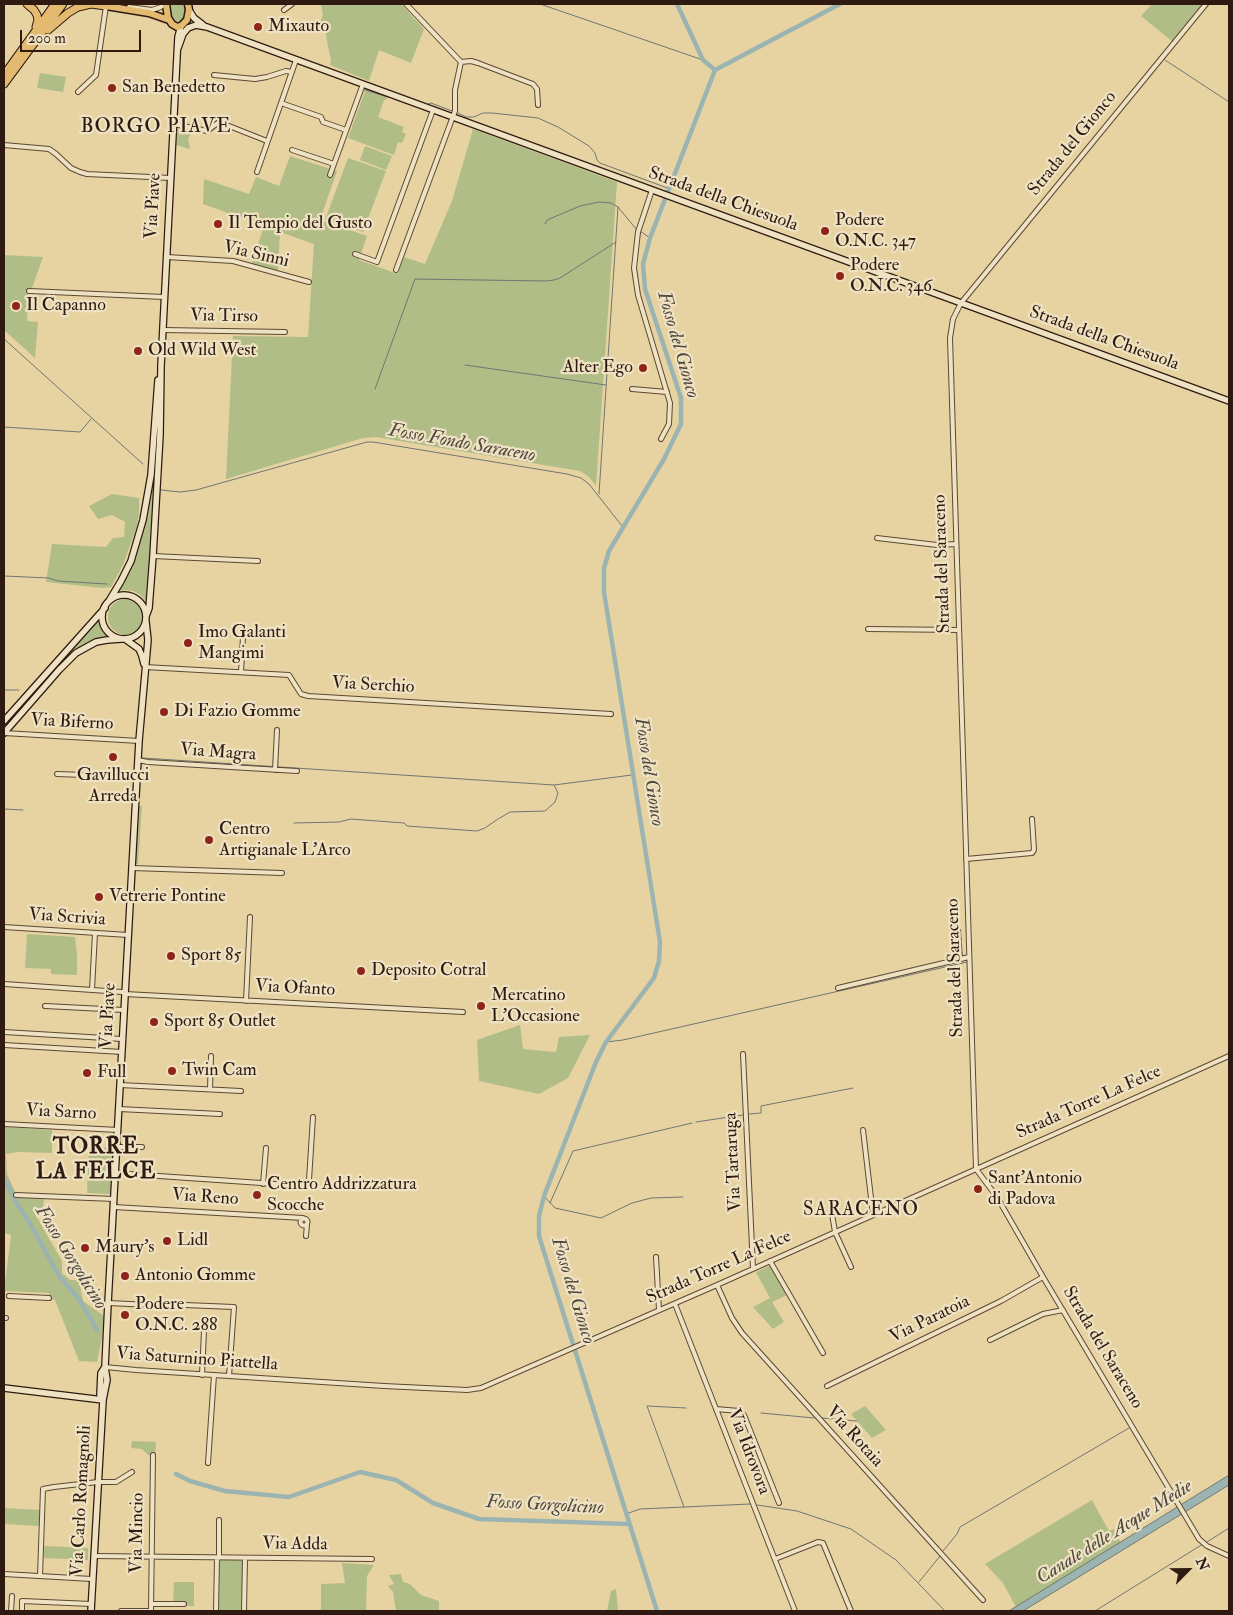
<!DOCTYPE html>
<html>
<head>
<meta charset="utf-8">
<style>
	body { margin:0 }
	#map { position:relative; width:1233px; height:1615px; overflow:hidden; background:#e6d3a1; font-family:"IM FELL Double Pica",serif }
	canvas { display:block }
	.frame { position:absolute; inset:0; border:5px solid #2e1a11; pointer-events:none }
	.north { position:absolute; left:1163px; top:1545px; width:50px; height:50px; -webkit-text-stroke:4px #efe2c2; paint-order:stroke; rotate:67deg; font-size:14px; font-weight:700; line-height:20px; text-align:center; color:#2e1a11 }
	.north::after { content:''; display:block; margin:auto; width:18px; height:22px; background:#2e1a11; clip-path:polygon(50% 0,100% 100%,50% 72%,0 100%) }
	.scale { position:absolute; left:20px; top:30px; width:121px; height:22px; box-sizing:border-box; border:2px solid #2e1a11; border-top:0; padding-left:6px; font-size:15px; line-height:18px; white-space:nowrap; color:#2e1a11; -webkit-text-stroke:4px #efe2c2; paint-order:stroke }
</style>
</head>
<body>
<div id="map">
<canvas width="1233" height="1615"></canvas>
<div class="frame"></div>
<div class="north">N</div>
<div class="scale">200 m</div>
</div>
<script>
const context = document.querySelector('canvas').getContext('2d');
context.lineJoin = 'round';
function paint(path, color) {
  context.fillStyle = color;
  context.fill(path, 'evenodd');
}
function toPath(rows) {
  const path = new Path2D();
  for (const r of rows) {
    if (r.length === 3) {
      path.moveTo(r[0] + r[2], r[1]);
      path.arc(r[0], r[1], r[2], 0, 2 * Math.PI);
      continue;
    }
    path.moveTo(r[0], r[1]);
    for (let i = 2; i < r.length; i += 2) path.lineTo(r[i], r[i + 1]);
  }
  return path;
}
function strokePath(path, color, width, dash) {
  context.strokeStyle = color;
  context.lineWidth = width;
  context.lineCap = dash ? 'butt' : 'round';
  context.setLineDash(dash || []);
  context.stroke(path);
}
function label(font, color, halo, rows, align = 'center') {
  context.font = font + ' "IM FELL Double Pica",serif';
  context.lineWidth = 4.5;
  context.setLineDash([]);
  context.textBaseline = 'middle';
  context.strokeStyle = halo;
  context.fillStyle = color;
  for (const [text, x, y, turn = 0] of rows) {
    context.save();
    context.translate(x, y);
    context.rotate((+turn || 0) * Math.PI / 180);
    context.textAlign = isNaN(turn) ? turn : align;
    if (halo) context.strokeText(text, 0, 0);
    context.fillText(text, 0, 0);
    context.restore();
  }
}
paint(toPath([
	[171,4,184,4,186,13,184,21,177,24,171,20,169,9],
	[321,4,401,4,424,29,411,63,379,50,369,81,330,65,331,61,324,25,320,24,323,14],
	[1152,4,1203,4,1173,42,1141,16],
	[40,73,66,77,63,92,37,88],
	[366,88,387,96,386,100,384,100,378,117,404,127,402,132,406,134,402,143,398,142,394,155,348,138],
	[177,129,191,133,188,139,190,149,176,145],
	[473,129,617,182,596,486,589,477,580,471,376,437,363,438,226,479,233,336,308,337,314,244,280,232,278,271,252,263,264,226,203,204,204,179,249,194,256,177,279,186,290,156,337,171,320,220,367,236,359,260,398,274,404,257,425,264,452,201],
	[365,146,392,156,386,170,360,160],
	[348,158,386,171,363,232,325,220],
	[4,255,43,257,32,288,29,288,27,321,38,322,35,358,4,330],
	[157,421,158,421,148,602,139,594,133,591,126,590,119,591,134,560,148,517,153,486],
	[112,494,139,498,139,514,136,529,123,565,111,587,102,588,46,582,52,544,106,547,113,538,124,537,125,522,112,515,98,519,89,506],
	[126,617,18],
	[99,619,102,629,108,637,87,643,74,651,4,730,4,727,12,717],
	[139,806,142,806,138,864,135,864],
	[27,934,75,937,77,954,77,975,51,974,51,969,25,968],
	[520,1025,523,1049,556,1052,559,1037,590,1035,568,1078,539,1094,479,1081,477,1040],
	[4,1127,52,1130,52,1153,17,1152,6,1154,7,1174,17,1196,44,1199,43,1209,35,1214,62,1261,62,1273,70,1280,79,1280,83,1301,104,1316,102,1338,97,1362,79,1361,55,1300,50,1299,49,1293,4,1291,11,1235,4,1233],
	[89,1147,114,1148,112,1194,87,1193],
	[771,1265,787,1295,772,1302,784,1322,773,1329,753,1307,770,1298,756,1272],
	[865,1406,886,1430,872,1438,851,1414],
	[132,1441,156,1442,155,1456,148,1455,142,1449,131,1448],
	[1092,1500,1109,1531,1114,1529,1121,1543,1016,1607,1003,1583,985,1564],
	[4,1508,41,1510,40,1526,4,1524],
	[44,1546,88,1548,88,1560,44,1558],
	[218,1559,243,1559,241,1611,217,1611],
	[342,1563,374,1565,367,1576,366,1611,319,1611,321,1609,321,1584,345,1583],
	[401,1574,403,1582,410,1584,421,1595,439,1601,439,1611,396,1611,393,1592,388,1586,394,1584,389,1575],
	[174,1582,194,1582,194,1606,173,1605],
	[616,1589,618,1611,607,1611,611,1591]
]), '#b1bd87');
const water = toPath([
	[1229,1475,1229,1485,1023,1611,1009,1611,1229,1475]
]);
paint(water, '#9cb4b1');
strokePath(water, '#707671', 1);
strokePath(toPath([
	[540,4,703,60],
	[1165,60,1229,102],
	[362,89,388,97],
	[428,104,431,103,452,111],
	[458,113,466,117,474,117,483,113,492,113,538,118,558,127,589,146,595,153,597,160,600,163,670,189],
	[545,224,547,220,580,206,599,202,611,203,618,207,636,229],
	[640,231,650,238],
	[4,339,143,464],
	[465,365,606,385],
	[375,389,415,279,545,281,554,280,560,278,616,242],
	[4,427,80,432,91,419],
	[161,490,180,492,196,490,367,442,373,442,567,474,581,478,589,484,622,526],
	[599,494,618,207],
	[4,576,49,578,58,581,107,584],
	[4,690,19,690],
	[143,758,554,785,632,775],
	[4,809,23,810],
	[294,823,339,822,351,819,404,823,407,826,477,831,485,828,498,819,510,812,545,811,555,802,558,793,554,785],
	[606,1042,623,1040,967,962],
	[749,1114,761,1113,761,1106,853,1088],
	[696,1122,743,1115],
	[544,1196,555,1208,601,1218,632,1203,651,1198,683,1197],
	[550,1203,573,1151,692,1123],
	[761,1413,814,1418],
	[821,1418,857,1421],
	[757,1505,797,1511,851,1529,896,1560,945,1611],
	[684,1507,647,1406,686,1408],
	[626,1514,640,1509,750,1504],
	[1207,1542,1229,1528],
	[943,1551,957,1534,960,1527,1129,1428],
	[919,1582,940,1556],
	[1095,1611,1203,1544]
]), '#707671', 1);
strokePath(toPath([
	[677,4,703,60,715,70],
	[4,1177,17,1204,28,1220,59,1276,79,1299,97,1330],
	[176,1474,190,1481,225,1491,289,1497,360,1472,396,1480,433,1503,479,1519,629,1524],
	[657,1611,539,1236,539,1216,544,1196,596,1062,606,1042,654,978,659,961,660,942,604,592,604,568,609,551,664,459,681,424,681,398,645,289,643,264,650,238,715,70,840,4]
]), '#9cb4b1', 4.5);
const street = toPath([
	[1206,4,961,303,953,319,950,338,976,1169,997,1197,1043,1277,1199,1539,1207,1546,1229,1556],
	[129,7,152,10,161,7,165,4],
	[284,10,292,4],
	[461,62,471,61,478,63,533,84,537,89,538,105],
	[214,75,255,79,267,77,286,71,292,72],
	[78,92,96,75,106,6,108,5],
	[281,103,321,117,323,122,346,130],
	[174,124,207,131,219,122,267,141],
	[4,145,49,149,56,154,71,168,80,172,87,174,171,178],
	[292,150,334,164],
	[257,172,296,60],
	[330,175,363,84],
	[652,190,638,232,634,268,638,295,670,403,669,424,661,439],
	[355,254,377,262,433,110],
	[167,257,233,261,309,282],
	[396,270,455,111,455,90,461,62,406,4],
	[29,291,164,297],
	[163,330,285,332],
	[632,389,667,392],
	[877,538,937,545,956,544],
	[153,556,258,561],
	[868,629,959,630],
	[145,667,289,675,301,694,308,696,611,714],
	[241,672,243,637],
	[4,733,139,741],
	[138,760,148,762,297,771],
	[275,770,277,730],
	[57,774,137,777],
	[966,859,1032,853,1034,850,1032,819],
	[132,868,282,873],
	[4,927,128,935],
	[958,931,960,959],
	[4,984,122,992,125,994,463,1012],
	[838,988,969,957],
	[92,990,95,933],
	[246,1001,250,917],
	[45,1006,124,1010],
	[4,1032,122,1039],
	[4,1045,122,1052],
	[743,1054,753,1268],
	[120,1085,241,1091],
	[210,1089,211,1056],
	[119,1109,220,1114],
	[4,1124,118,1130],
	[863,1130,873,1215],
	[117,1147,142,1147],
	[115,1173,305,1186,309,1180,313,1117],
	[263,1184,266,1148],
	[16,1195,114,1199],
	[114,1207,303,1218],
	[832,1214,835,1232,851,1267],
	[304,1222,3.5],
	[306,1236,307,1224],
	[656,1257,659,1310],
	[770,1261,823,1353],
	[717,1285,732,1318,742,1333,983,1600],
	[9,1296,49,1298],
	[108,1303,151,1305],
	[675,1304,795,1611],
	[185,1305,234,1307,229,1376],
	[4,1318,6,1318],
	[990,1340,1043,1314,1063,1310],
	[105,1367,136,1370,384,1386,467,1390,481,1388,717,1285,1229,1056],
	[202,1375,204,1331],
	[827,1386,1001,1301,1043,1277],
	[716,1409,739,1411,744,1415,779,1503],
	[208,1463,214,1375],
	[94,1556,372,1559],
	[219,1558,219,1520],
	[775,1559,818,1542,823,1543,851,1611],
	[4,1574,92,1579],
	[40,1576,43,1489,54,1487,98,1482,116,1482,132,1472],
	[151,1604,184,1604],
	[11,1611,12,1596],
	[22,1611,22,1601,91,1604],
	[121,1611,151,1611,153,1455],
	[216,1611,217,1558],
	[244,1611,245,1558]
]);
const secondary = toPath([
	[189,10,194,18,203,25],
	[178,48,183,34,188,28,196,25,207,27,1229,401],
	[124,617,22],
	[109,601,121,581,131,561,143,520,151,475,158,380],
	[146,616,149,608,153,556,160,435,161,366,178,37,181,26],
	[125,639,139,649,142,656,144,664],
	[4,721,105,608],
	[4,733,59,670,76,653,96,642,107,640,121,639],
	[4,1388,103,1400],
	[103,1400,100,1395,101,1373,105,1367],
	[91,1611,103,1400,107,1380,105,1367,108,1303,139,741,148,640,146,622]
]);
const primary = toPath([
	[166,4,168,18,172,24,177,27,181,26,187,20,189,10,188,4],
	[106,6,149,13,169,20]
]);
const highway = toPath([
	[27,4,34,10,37,15,38,20,36,27],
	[48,30,68,13,78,7,91,4,106,6],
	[4,75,55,4],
	[4,84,63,4]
]);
strokePath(street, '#5c4835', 6);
strokePath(secondary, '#2e1a11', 8);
strokePath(primary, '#2e1a11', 9);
strokePath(highway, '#2e1a11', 9);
strokePath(street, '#efe2c2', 4);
strokePath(secondary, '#efe2c2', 5.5);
strokePath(primary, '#e3ba70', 6);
strokePath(highway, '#e3ba70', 7);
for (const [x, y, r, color] of [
	[258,27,5,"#8f2418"],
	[112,88,5,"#8f2418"],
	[218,224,5,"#8f2418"],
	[825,231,5,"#8f2418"],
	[840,276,5,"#8f2418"],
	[16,306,5,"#8f2418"],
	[138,351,5,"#8f2418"],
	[643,368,5,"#8f2418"],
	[188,643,5,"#8f2418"],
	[164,712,5,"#8f2418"],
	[113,757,5,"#8f2418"],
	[209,840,5,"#8f2418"],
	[99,897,5,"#8f2418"],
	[171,956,5,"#8f2418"],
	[361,971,5,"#8f2418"],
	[481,1006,5,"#8f2418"],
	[154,1022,5,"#8f2418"],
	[172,1071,5,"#8f2418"],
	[87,1073,5,"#8f2418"],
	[978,1189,5,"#8f2418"],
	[257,1195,5,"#8f2418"],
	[167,1241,5,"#8f2418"],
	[85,1248,5,"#8f2418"],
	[125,1276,5,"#8f2418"],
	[125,1315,5,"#8f2418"]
]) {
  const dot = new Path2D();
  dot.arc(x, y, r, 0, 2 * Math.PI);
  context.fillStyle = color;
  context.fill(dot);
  strokePath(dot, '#efe2c2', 2);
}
label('18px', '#2e1a11', '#efe2c2', [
	["Mixauto",268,27],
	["San Benedetto",122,88],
	["Podere",835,221],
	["O.N.C. 347",835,242],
	["Il Tempio del Gusto",228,224],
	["Podere",850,266],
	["O.N.C. 346",850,287],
	["Il Capanno",26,306],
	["Old Wild West",148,351],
	["Alter Ego",633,368,"right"],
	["Imo Galanti",198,633],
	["Mangimi",198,654],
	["Di Fazio Gomme",174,712],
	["Gavillucci",113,776,"center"],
	["Arreda",113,797,"center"],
	["Centro",219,830],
	["Artigianale L'Arco",219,851],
	["Vetrerie Pontine",109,897],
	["Sport 85",181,956],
	["Deposito Cotral",371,971],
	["Mercatino",491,996],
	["L'Occasione",491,1017],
	["Sport 85 Outlet",164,1022],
	["Twin Cam",182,1071],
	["Full",97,1073],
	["Sant'Antonio",988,1179],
	["di Padova",988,1200],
	["Centro Addrizzatura",267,1185],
	["Scocche",267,1206],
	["Lidl",177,1241],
	["Maury's",95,1248],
	["Antonio Gomme",135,1276],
	["Podere",135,1305],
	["O.N.C. 288",135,1326]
], 'left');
label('18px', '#2e1a11', '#efe2c2', [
	["Strada del Gionco",1073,144,-51],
	["Strada della Chiesuola",723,200,20],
	["Via Piave",154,206,-87],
	["Via Sinni",256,255,13],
	["Via Tirso",224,317,1],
	["Strada della Chiesuola",1104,339,20],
	["Strada del Saraceno",943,564,-92],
	["Via Serchio",373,686,3],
	["Via Biferno",72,723,3],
	["Via Magra",218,753,4],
	["Via Scrivia",67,918,4],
	["Strada del Saraceno",956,968,-92],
	["Via Ofanto",295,989,3],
	["Via Piave",109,1016,-87],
	["Strada Torre La Felce",1089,1103,-24],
	["Via Sarno",61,1113,3],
	["Via Tartaruga",734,1162,-93],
	["Via Reno",205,1198,4],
	["Strada Torre La Felce",719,1268,-24],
	["Via Paratoia",930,1320,-26],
	["Strada del Saraceno",1102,1348,59],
	["Via Saturnino Piattella",197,1360,4],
	["Via Rotaia",854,1437,48],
	["Via Idrovora",748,1452,69],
	["Via Carlo Romagnoli",82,1501,-87],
	["Via Mincio",138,1533,-89],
	["Via Adda",295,1545,1]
]);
label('italic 19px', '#4f4841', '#efe2c2', [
	["Fosso del Gionco",677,345,74],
	["Fosso Fondo Saraceno",462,444,10],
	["Fosso del Gionco",648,772,81],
	["Fosso Gorgolicino",70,1258,58],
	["Fosso del Gionco",572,1291,73],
	["Fosso Gorgolicino",545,1506,3],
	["Canale delle Acque Medie",1115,1533,-32]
]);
context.letterSpacing = '1px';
label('19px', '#2e1a11', '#efe2c2', [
	["SARACENO",861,1211]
]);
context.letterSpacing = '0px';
context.letterSpacing = '1px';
label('20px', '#2e1a11', '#efe2c2', [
	["BORGO PIAVE",156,128]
]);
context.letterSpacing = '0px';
context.letterSpacing = '1px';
label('bold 22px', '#2e1a11', '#efe2c2', [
	["TORRE",96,1148],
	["LA FELCE",96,1173]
]);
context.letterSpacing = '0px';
</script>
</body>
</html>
